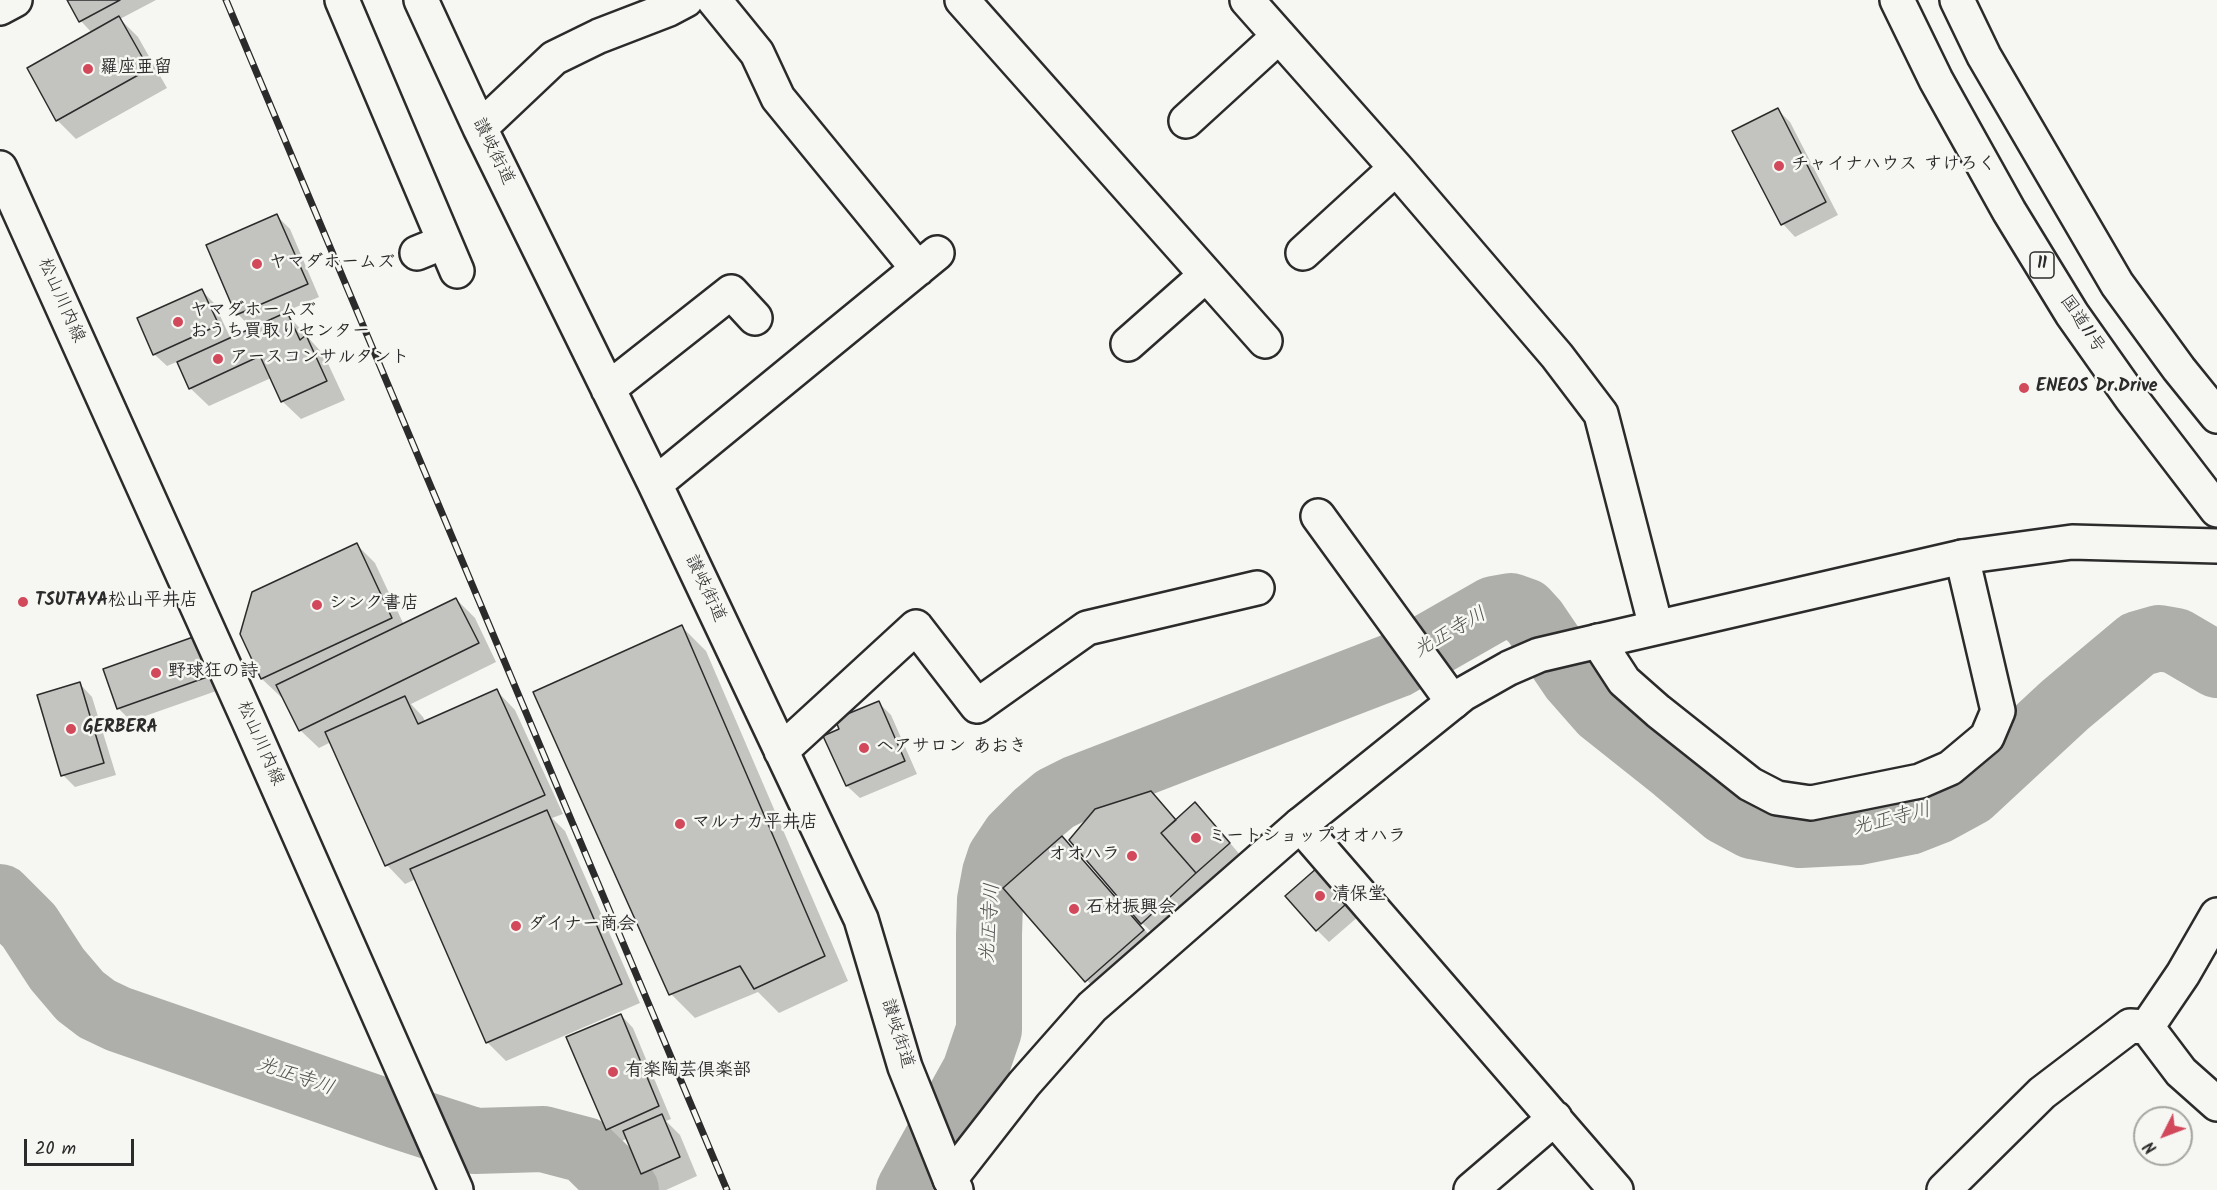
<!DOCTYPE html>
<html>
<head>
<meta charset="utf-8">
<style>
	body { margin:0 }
	#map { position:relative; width:2217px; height:1190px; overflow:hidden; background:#f6f6f2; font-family:Kalam,sans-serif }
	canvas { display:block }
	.north { position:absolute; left:2133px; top:1106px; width:60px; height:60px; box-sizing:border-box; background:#f6f6f2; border:2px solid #a5a5a2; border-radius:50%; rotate:228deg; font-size:16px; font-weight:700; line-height:24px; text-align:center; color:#2b2b2b }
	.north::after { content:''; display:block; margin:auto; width:21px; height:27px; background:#d1495b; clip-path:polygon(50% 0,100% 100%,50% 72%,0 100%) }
	.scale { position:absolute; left:24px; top:1139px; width:110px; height:27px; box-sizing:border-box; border:3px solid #2b2b2b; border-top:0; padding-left:8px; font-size:18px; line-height:21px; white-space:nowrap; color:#2b2b2b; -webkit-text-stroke:4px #f6f6f2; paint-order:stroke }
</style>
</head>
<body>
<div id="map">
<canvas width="2217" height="1190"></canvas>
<div class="north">N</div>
<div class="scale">20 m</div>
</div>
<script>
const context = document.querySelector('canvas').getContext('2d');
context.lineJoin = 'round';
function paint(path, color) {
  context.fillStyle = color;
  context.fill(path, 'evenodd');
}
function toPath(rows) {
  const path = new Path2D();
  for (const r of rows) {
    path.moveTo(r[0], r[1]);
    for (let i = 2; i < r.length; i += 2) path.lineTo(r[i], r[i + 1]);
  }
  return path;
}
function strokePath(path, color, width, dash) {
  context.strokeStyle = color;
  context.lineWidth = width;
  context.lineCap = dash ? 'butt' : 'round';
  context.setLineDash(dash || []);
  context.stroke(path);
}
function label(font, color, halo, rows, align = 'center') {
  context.font = font + ' Kalam,"Klee One",sans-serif';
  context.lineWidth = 5;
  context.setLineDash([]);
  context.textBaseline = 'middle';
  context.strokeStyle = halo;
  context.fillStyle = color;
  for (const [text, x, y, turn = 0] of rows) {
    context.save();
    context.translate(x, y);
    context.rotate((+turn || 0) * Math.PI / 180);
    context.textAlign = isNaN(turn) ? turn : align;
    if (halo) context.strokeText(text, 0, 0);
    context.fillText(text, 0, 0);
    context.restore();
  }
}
paint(toPath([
	[69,0,156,0,120,19,138,37,167,88,76,139,57,120,92,33,81,21],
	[1778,110,1790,122,1838,215,1795,237,1783,224],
	[277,216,290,229,319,297,285,312,324,355,345,400,301,419,282,401,271,378,209,406,190,388,179,361,167,366,154,354,202,291,214,303,231,339,261,326,259,323,250,327,238,314],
	[356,544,375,563,404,625,456,599,475,618,496,662,411,704,423,717,426,723,497,691,515,710,563,814,552,818,565,831,640,1003,506,1061,487,1042,416,879,405,884,387,865,331,742,319,748,300,730,284,696,281,697,262,679,241,634],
	[682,627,706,651,848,981,779,1013,758,992,695,1018,671,994],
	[195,638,222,689,131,721,118,708],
	[80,684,92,697,116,775,75,787,63,775],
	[878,702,891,715,917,774,860,798,847,786,825,737,842,730],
	[1151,793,1177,820,1208,817,1241,856,1161,941,1142,923],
	[1062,838,1162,949,1105,1000,1005,889],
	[1337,875,1367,909,1329,942,1317,930],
	[621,1015,633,1028,671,1119,666,1121,680,1135,697,1176,666,1190,659,1190,643,1173,628,1138,620,1142,607,1129]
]), '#0003');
strokePath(toPath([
	[0,897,29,926,57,969,80,996,97,1009,118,1019,398,1116,475,1141,543,1139,585,1150,626,1190],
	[909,1190,975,1071,989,1030,989,935,990,900,995,873,1000,858,1014,837,1036,815,1055,799,1077,788,1396,665,1494,609,1511,606,1525,611,1535,622,1573,678,1602,711,1675,769,1726,812,1752,826,1800,835,1859,832,1909,822,1937,811,1970,793,2065,705,2138,644,2159,638,2176,641,2217,665]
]), '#aeaeab', 66);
const building = toPath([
	[67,0,120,0,79,22,67,0],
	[119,16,149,69,56,121,27,68,119,16],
	[1778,108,1826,202,1781,225,1732,131,1778,108],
	[277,214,308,284,236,315,206,245,277,214],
	[202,289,219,325,153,355,137,318,202,289],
	[287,312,300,340,306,335,327,381,281,402,260,356,189,389,177,362,287,312],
	[357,543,392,618,261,679,240,634,252,592,357,543],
	[456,598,479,643,299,731,276,685,456,598],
	[682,625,825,956,754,989,740,966,669,995,533,692,682,625],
	[196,636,210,676,117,709,103,669,196,636],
	[80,682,104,763,61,776,37,695,80,682],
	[497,689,545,795,385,866,325,732,405,696,418,724,497,689],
	[879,701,905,761,846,786,823,736,839,729,835,719,879,701],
	[1151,791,1176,820,1161,833,1196,873,1141,924,1069,840,1095,809,1151,791],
	[1195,802,1230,843,1196,873,1161,833,1195,802],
	[547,810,622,984,486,1043,410,869,547,810],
	[1062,836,1144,930,1085,982,1003,888,1062,836],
	[1325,861,1355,896,1316,931,1285,896,1325,861],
	[621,1014,659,1106,606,1130,566,1037,621,1014],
	[662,1114,680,1157,641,1174,623,1131,662,1114]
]);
paint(building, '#c3c3c0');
strokePath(building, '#2b2b2b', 1.5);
const minor = toPath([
	[342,0,457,271],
	[421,0,480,128,655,484,861,919,905,1067,950,1179,956,1190],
	[714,0,757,53,778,98,918,269],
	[962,0,1265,341],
	[1247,0,1396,168,1557,356,1601,414,1656,627],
	[0,8,15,0],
	[1186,121,1279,36],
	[480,128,554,58,599,36,669,9,686,0],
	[417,253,444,242],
	[1303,253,1396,168],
	[1128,344,1206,275],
	[608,389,731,292,755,318],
	[655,484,937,253],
	[1318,516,1453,702],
	[1598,641,1624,681,1658,711,1750,784,1777,798,1811,803,1920,781,1950,768,1987,737,1998,711,1962,557],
	[781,751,916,627,977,706,1087,628,1257,588],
	[1300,825,1616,1190],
	[2147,1027,2183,974,2217,915],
	[1471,1190,1555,1118],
	[1944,1190,2042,1093,2130,1026,2147,1027,2181,1072,2217,1104]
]);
const tertiary = toPath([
	[950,1179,1024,1084,1092,1007,1300,825,1463,694,1509,668,1539,655,1573,647,1962,557,2072,542,2217,546]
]);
const secondary = toPath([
	[0,168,248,719,456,1190]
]);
const trunk = toPath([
	[1897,0,1936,80,2009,211,2072,314,2132,399,2217,510],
	[1957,0,1984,56,2117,284,2179,369,2217,416]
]);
strokePath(minor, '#2b2b2b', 38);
strokePath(tertiary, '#2b2b2b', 38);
strokePath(secondary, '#2b2b2b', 38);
strokePath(trunk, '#2b2b2b', 38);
strokePath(minor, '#f6f6f2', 33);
strokePath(tertiary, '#f6f6f2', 33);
strokePath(secondary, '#f6f6f2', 33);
strokePath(trunk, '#f6f6f2', 33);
const rail = toPath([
	[226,0,727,1190]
]);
strokePath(rail, '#2b2b2b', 7);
strokePath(rail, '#f6f6f2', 4.5, [14]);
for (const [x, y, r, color] of [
	[88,69,6,"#d1495b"],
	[1779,166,6,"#d1495b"],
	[257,264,6,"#d1495b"],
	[178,322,6,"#d1495b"],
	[218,359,6,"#d1495b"],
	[2024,388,6,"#d1495b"],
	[23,602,6,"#d1495b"],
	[317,605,6,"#d1495b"],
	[156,673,6,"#d1495b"],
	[71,729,6,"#d1495b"],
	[864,748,6,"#d1495b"],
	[680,824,6,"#d1495b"],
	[1196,838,6,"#d1495b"],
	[1132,856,6,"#d1495b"],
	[1320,896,6,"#d1495b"],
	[1074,909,6,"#d1495b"],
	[516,926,6,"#d1495b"],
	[613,1072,6,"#d1495b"]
]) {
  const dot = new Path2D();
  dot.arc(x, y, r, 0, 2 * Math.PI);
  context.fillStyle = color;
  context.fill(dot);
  strokePath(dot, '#f6f6f2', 2);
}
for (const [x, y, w] of [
	[2042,265,24]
]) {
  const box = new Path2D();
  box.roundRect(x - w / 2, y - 13, w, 26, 4.5);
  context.fillStyle = '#f6f6f2';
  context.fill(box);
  strokePath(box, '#2b2b2b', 1.5);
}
label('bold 16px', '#2b2b2b', null, [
	["11",2042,265]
]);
label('bold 18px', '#2b2b2b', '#f6f6f2', [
	["羅座亜留",100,69],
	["チャイナハウス すけろく",1791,166],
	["ヤマダホームズ",269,264],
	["ヤマダホームズ",190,312],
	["おうち買取りセンター",190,333],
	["アースコンサルタント",230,359],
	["ENEOS Dr.Drive",2036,388],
	["TSUTAYA松山平井店",35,602],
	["シンク書店",329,605],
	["野球狂の詩",168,673],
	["GERBERA",83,729],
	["ヘアサロン あおき",876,748],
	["マルナカ平井店",692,824],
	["ミートショップオオハラ",1208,838],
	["オオハラ",1120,856,"right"],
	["清保堂",1332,896],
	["石材振興会",1086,909],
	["ダイナー商会",528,926],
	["有楽陶芸倶楽部",625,1072]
], 'left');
label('18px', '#2b2b2b', '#f6f6f2', [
	["讃岐街道",492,152,64],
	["松山川内線",60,301,66],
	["国道11号",2081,325,56],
	["讃岐街道",704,589,65],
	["松山川内線",259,744,66],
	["讃岐街道",896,1034,73]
]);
label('italic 20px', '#525251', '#f6f6f2', [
	["光正寺川",1451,634,-30],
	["光正寺川",1892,821,-14],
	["光正寺川",992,923,-86],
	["光正寺川",295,1078,19]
]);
</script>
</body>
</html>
